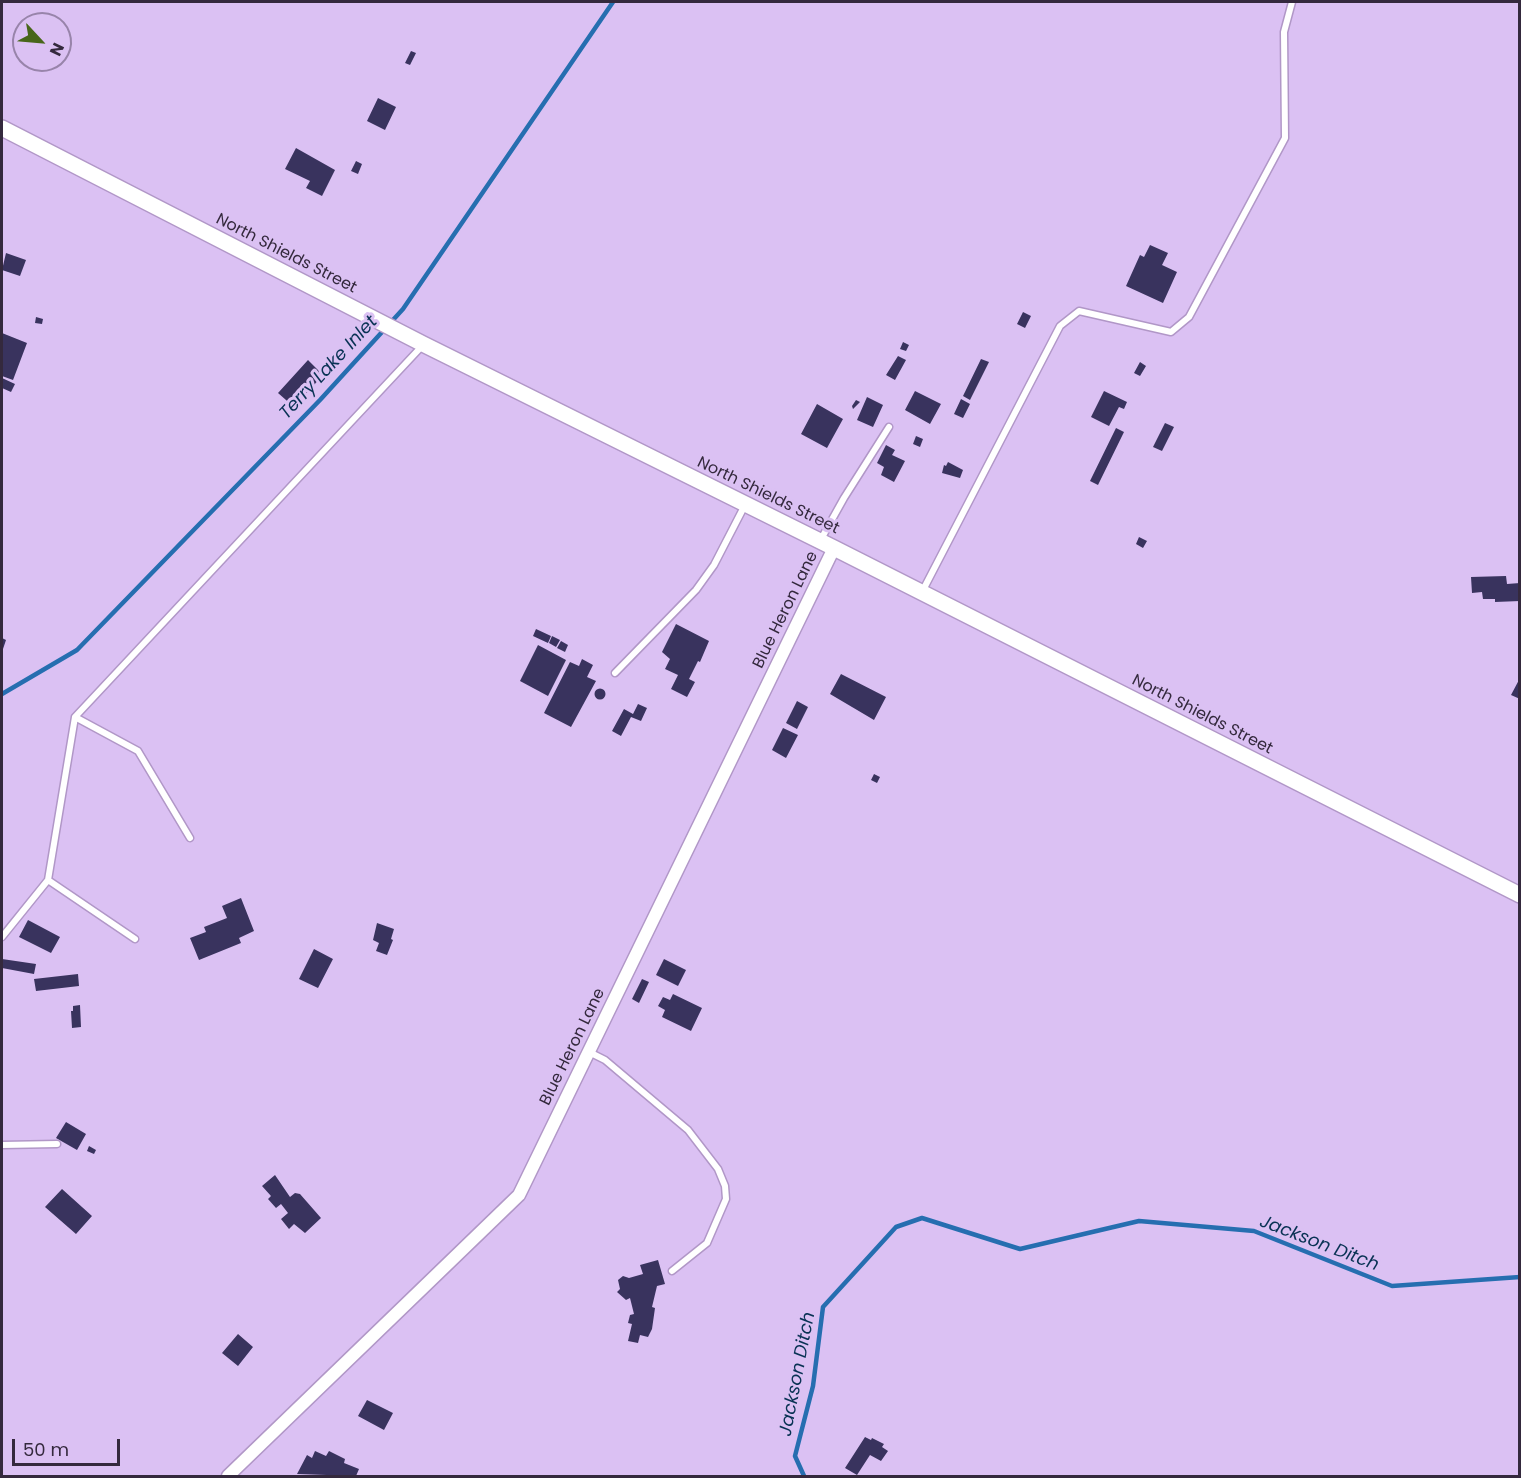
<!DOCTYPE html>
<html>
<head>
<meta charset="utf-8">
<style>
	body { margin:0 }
	#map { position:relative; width:1521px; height:1478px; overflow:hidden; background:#dbc1f3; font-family:Poppins,sans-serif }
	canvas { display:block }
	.frame { position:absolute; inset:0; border:3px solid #34293d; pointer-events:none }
	.north { position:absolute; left:12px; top:12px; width:60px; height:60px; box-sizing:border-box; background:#dbc1f3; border:2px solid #9884aa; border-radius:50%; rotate:116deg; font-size:16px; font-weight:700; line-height:24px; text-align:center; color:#34293d }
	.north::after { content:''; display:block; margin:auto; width:21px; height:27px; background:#48661a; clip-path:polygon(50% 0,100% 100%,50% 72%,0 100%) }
	.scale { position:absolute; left:12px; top:1439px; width:108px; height:27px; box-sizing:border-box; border:3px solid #34293d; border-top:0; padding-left:8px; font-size:18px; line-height:21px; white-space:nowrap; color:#34293d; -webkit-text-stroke:4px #dbc1f3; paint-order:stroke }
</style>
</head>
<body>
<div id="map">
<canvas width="1521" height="1478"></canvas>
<div class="frame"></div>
<div class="north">N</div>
<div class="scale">50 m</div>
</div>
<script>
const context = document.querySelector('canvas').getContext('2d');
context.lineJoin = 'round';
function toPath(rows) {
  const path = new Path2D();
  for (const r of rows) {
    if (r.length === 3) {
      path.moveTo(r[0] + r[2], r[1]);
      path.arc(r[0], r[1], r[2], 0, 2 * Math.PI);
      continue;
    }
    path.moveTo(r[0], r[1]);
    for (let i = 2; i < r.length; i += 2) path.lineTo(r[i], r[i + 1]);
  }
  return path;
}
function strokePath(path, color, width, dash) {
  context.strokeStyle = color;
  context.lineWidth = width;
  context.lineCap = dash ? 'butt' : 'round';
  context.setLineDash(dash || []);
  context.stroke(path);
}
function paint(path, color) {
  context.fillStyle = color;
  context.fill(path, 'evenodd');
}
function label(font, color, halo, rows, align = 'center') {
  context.font = font + ' Poppins,sans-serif';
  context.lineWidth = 6;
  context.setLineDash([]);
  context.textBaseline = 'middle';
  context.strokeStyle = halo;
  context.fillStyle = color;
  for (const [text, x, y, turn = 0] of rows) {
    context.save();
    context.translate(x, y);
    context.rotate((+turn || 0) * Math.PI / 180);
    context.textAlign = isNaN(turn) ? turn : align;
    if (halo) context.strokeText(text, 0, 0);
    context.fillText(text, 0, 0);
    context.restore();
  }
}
strokePath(toPath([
	[2,694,77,650,320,400,403,309,613,2],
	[804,1476,795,1456,813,1386,823,1307,896,1227,922,1218,1020,1249,1139,1221,1254,1231,1392,1286,1520,1277]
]), '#266eb0', 4.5);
paint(toPath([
	[411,51,416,53,410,65,405,63],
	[378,98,396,107,385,130,367,121],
	[296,148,335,170,322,196,306,188,310,181,285,169],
	[356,161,362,164,358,174,351,171],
	[1150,245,1168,253,1162,265,1177,272,1163,303,1126,286,1140,255,1144,257],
	[6,253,26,260,20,276,2,270],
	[1023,312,1031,316,1025,328,1017,324],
	[36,317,43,319,42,324,35,323],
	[2,333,27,343,13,380,2,376],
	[903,342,909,345,906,351,900,349],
	[898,356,906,360,895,380,886,375],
	[981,359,989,362,970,400,963,396],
	[308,360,323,375,294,407,278,393],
	[1140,362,1146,366,1140,376,1134,373],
	[2,378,15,384,11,392,2,388],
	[915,391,941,404,930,424,905,410],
	[1104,391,1127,402,1124,409,1119,407,1109,426,1091,417],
	[867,397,883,405,873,427,857,420],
	[961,399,970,404,963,418,954,414],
	[856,400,860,402,853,409,852,406],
	[817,404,843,419,827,448,801,434],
	[1165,423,1174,427,1162,451,1153,447],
	[1116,428,1124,432,1098,485,1090,481],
	[916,436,923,439,920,447,913,444],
	[886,445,895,450,892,455,905,461,894,482,881,475,884,467,877,463],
	[948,462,963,470,960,478,942,473,944,465,946,466],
	[1139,537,1147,541,1143,548,1136,544],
	[1506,576,1507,584,1520,583,1520,601,1495,602,1495,599,1483,599,1482,592,1472,593,1471,577],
	[676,624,709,641,700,662,698,661,689,679,695,682,687,697,671,689,678,675,665,669,670,659,662,652],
	[536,629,551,636,548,643,533,636],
	[552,636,560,640,556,647,549,643],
	[2,638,6,640,2,652],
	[561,641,568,645,565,652,557,648],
	[538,645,566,660,548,696,520,681],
	[582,659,593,665,587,677,596,681,571,727,544,713,570,662,579,666],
	[841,674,886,697,874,720,830,694],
	[1520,678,1520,699,1511,695],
	[600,694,5.5],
	[797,701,808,707,797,729,786,723],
	[638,704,647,708,641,721,631,717,621,736,612,731,624,709,633,714],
	[783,728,798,735,786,758,772,750],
	[874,774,880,777,877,783,871,780],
	[241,898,254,931,239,938,241,943,199,960,190,938,206,932,204,927,227,918,222,906],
	[28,920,60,937,51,953,19,937],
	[377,923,394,929,391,939,393,940,387,955,376,951,379,943,373,940],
	[314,949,333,959,318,988,299,979],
	[2,959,36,964,34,974,2,968],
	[664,959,686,970,678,986,656,975],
	[78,974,79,986,36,991,34,979],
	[642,979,649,982,639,1003,632,999],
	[673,994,702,1008,691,1031,662,1017,665,1010,658,1006,663,997,670,1000],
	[80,1005,81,1027,72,1028,71,1011,73,1011,73,1006],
	[66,1122,86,1134,77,1150,56,1138],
	[89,1146,96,1150,94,1154,87,1151],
	[275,1175,290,1197,295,1193,300,1194,321,1218,305,1233,294,1224,289,1229,281,1219,288,1213,281,1204,276,1208,268,1199,271,1196,262,1186],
	[62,1189,92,1216,76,1234,45,1207],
	[658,1260,665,1284,657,1286,652,1307,655,1308,652,1329,648,1337,640,1335,638,1343,628,1341,632,1324,628,1323,630,1315,634,1314,630,1298,626,1300,617,1292,620,1289,618,1280,623,1276,629,1278,643,1274,640,1265],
	[238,1334,253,1347,238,1366,222,1353],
	[367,1400,393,1413,384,1430,358,1416],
	[865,1437,871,1440,872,1438,884,1444,882,1447,888,1451,881,1461,870,1455,857,1475,845,1468],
	[315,1451,326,1456,329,1451,345,1459,344,1463,359,1469,356,1476,297,1474,307,1455,312,1458]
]), '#39335e');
const service = toPath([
	[820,541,844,498,889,427],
	[922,592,1060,326,1079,311,1171,332,1189,317,1285,138,1284,32,1292,2],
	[615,673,696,590,714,565,745,505],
	[75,717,138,751,190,838],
	[48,880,135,939],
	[2,937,48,880,75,717,423,345],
	[589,1052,605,1060,688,1130,718,1169,725,1186,726,1199,707,1243,672,1271],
	[2,1145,57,1144]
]);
const minor = toPath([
	[228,1476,519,1195,834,548]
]);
const tertiary = toPath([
	[2,128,423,344,834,548,1520,895]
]);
strokePath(service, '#b197c7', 9);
strokePath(minor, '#b197c7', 15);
strokePath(tertiary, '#b197c7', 18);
strokePath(service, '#fff', 6);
strokePath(minor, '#fff', 12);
strokePath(tertiary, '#fff', 15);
label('16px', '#34293d', '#dbc1f3', [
	["North Shields Street",286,254,27],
	["North Shields Street",768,496,26],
	["Blue Heron Lane",786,610,-64],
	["North Shields Street",1202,715,27],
	["Blue Heron Lane",573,1047,-64]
]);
label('italic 18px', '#093254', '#dbc1f3', [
	["Terry Lake Inlet",329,368,-47],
	["Jackson Ditch",1319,1244,21],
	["Jackson Ditch",798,1374,-79]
]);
</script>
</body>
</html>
